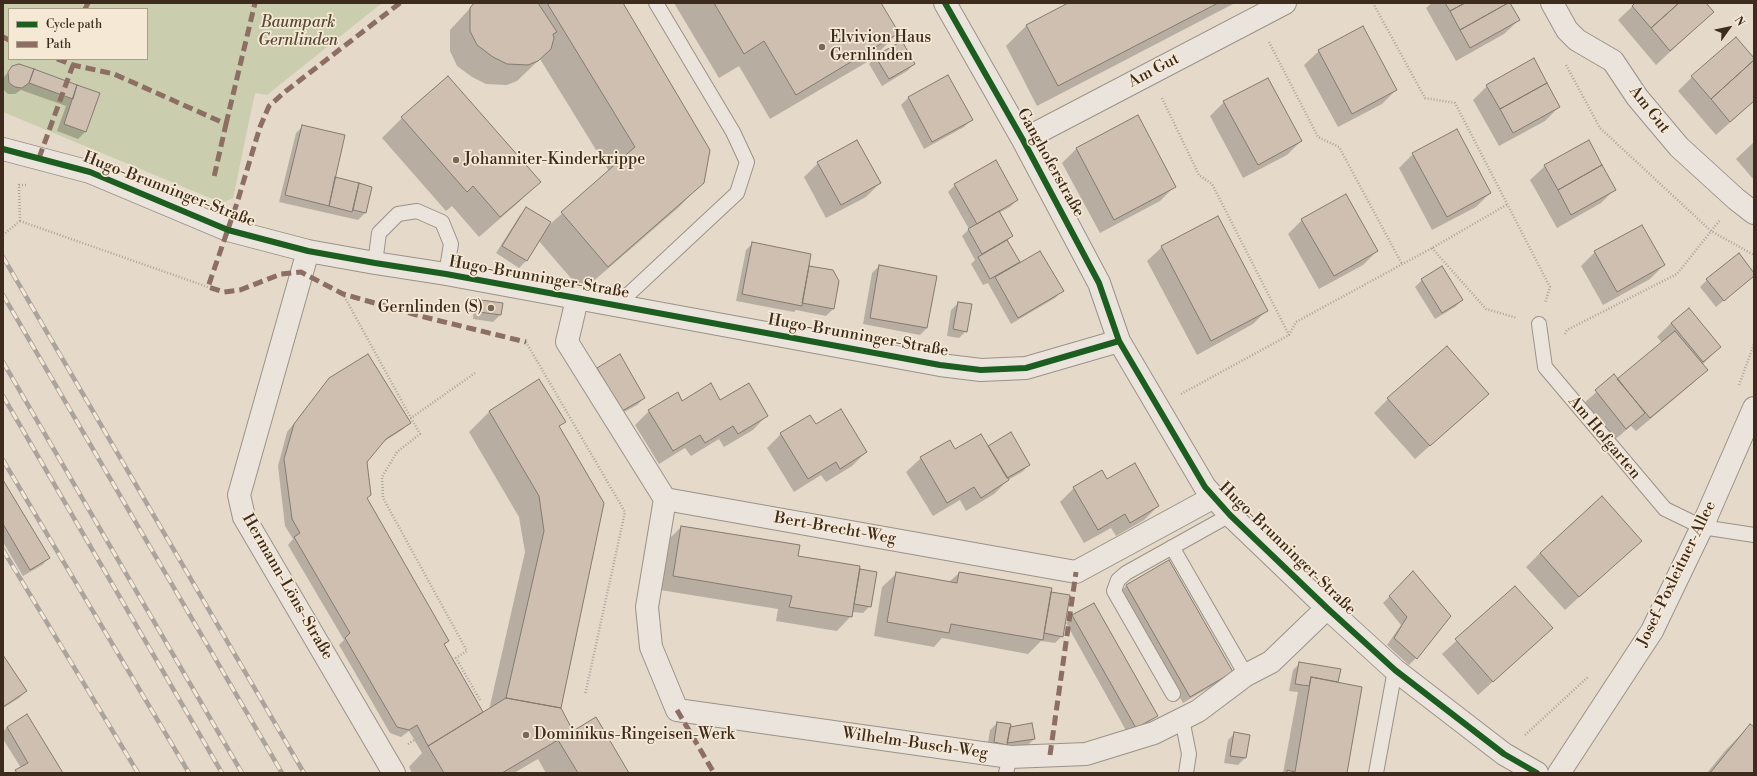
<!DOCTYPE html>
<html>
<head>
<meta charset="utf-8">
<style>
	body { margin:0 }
	#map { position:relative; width:1757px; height:776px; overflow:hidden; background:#e5daca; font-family:"Libre Bodoni",serif }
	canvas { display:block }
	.frame { position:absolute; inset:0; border:4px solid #3d2b1d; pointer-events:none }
	.legend { position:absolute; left:8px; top:8px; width:140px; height:52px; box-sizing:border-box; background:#f5e8d5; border:1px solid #ab9c8b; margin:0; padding:5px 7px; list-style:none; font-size:12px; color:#3d2b1d }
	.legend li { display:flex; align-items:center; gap:8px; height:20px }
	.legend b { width:20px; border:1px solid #ab9c8b }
	.north { position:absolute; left:1709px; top:8px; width:40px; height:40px; -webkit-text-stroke:3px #f5e8d5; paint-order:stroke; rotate:57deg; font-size:11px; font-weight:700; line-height:16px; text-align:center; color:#3d2b1d }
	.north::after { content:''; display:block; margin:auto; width:14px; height:18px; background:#3d2b1d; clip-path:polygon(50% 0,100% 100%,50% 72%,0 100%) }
</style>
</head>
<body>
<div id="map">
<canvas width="1757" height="776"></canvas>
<div class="frame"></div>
<ul class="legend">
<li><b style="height:5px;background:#1b5e20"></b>Cycle path</li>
<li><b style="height:5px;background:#8d6e63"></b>Path</li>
</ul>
<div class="north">N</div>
</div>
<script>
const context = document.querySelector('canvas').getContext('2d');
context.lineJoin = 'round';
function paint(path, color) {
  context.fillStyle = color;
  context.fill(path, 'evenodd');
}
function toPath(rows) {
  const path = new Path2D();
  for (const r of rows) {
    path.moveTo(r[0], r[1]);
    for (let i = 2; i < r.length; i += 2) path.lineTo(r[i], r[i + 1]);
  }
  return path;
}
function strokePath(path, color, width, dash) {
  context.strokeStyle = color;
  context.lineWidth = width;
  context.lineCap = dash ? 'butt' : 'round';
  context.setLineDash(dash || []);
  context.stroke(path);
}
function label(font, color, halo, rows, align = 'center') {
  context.font = font + ' "Libre Bodoni",serif';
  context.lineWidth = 3.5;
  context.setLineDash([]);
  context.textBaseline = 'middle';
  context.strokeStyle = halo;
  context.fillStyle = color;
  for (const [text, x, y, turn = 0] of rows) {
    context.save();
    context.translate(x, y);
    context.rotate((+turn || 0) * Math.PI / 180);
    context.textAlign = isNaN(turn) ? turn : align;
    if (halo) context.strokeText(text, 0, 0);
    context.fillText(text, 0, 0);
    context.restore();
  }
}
paint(toPath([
	[3,3,382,3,267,95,255,93,233,198,222,203,3,112],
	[9,9,147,9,147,59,9,59]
]), '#cacdae');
paint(toPath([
	[475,3,622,3,703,182,678,208,582,291,538,240,526,261,519,268,496,253,520,215,527,208,547,227,609,171,540,59,517,81,507,85,486,84,472,77,457,66,450,51,450,30],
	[674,3,880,3,898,33,874,57,902,42,914,64,907,71,882,86,869,64,874,58,770,119,739,66,719,78],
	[1070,3,1235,3,1037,106,1006,46,1026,26],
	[1432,3,1509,3,1519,20,1504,34,1456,61,1426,8],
	[1636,3,1705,3,1713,12,1656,65,1618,20],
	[1319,51,1396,90,1382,104,1338,127,1304,65],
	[1754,59,1754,101,1716,135,1678,91,1692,77],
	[13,67,99,94,85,132,78,139,57,131,66,106,21,90,15,94,8,94,3,89,3,78],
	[948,77,971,120,964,127,924,149,901,105,908,98],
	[1487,86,1559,107,1545,121,1499,146,1473,100],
	[1224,102,1301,141,1287,155,1243,178,1210,116],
	[1137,116,1174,187,1160,201,1100,233,1062,163,1076,149],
	[402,118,539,182,519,202,479,237,452,206,446,211,382,138],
	[303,126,334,178,371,187,365,213,358,220,279,202,296,133],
	[1588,142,1615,189,1601,203,1557,228,1530,180,1545,166],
	[1754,142,1754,180,1736,159],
	[1413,154,1490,193,1476,207,1432,230,1399,168],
	[818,163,880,183,866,197,826,218,804,177],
	[955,185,1017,200,1010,207,999,213,1012,236,1007,241,1019,264,1062,291,1055,298,1011,324,988,283,983,285,971,264,975,260,962,236,969,229,948,192],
	[1217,217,1267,310,1253,324,1197,355,1147,261,1162,247],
	[1302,220,1377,251,1363,265,1319,289,1288,234],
	[753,243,808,266,832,271,833,309,826,316,796,310,794,312,736,301,746,250],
	[1595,252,1664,265,1650,279,1603,305,1581,266],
	[879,266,927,328,920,335,863,324,872,273],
	[1754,275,1716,307,1700,287,1707,280],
	[1422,280,1462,300,1455,307,1435,319,1415,287],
	[481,301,500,315,493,322,473,319,474,308],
	[958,303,966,331,959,338,947,336,951,310],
	[1671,323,1720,347,1702,365,1706,370,1692,384,1636,431,1631,426,1612,442,1582,405,1614,376,1617,380,1662,343,1657,337],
	[598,369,644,398,637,405,615,417,591,375],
	[330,379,409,423,402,430,380,444,366,462,366,499,448,641,444,645,482,712,477,716,489,710,525,552,519,517,469,432,490,411,564,421,559,427,560,708,572,732,628,773,546,773,538,759,514,773,412,773,409,767,422,753,409,731,401,737,390,733,339,645,344,640,288,545,293,539,285,526,278,466,287,432],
	[1488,394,1415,459,1374,413,1388,399],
	[720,401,767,415,753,430,724,447,719,439,691,456,685,448,659,464,635,425,649,411,682,402],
	[815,425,866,452,852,466,826,482,821,475,794,492,767,448,781,434],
	[949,441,955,451,988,447,1029,465,1022,472,1008,480,994,494,966,511,960,500,933,516,906,472,921,458],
	[1107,481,1158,506,1144,520,1116,536,1111,528,1084,543,1060,502,1074,488],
	[3,482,49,558,42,565,23,576,3,542],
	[681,527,858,572,860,570,870,606,863,613,852,612,851,616,837,631,776,621,778,609,660,590,667,541],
	[1540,553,1626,554,1565,610,1526,567],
	[1169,561,1232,671,1225,678,1183,703,1119,593,1126,586],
	[897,573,949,582,959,573,1050,593,1062,636,1055,643,1041,641,1028,654,942,638,934,647,874,636,882,587],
	[1413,573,1416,658,1409,665,1387,645,1401,625,1383,603],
	[1515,587,1537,642,1478,695,1442,654],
	[1093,604,1156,716,1149,722,1128,734,1066,623,1073,616],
	[3,656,26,691,19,698,3,708],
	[1300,663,1340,670,1337,683,1346,773,1283,773,1298,692,1289,691,1293,670],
	[997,723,1009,728,1034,739,1027,746,987,749,990,730],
	[1750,725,1754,728,1754,773,1707,773,1725,751],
	[7,727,62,773,14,773,21,768,3,739,3,732],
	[1235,733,1245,758,1238,765,1224,763,1228,740]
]), '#0003');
const building = toPath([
	[474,3,538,3,557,32,553,34,554,38,551,49,538,61,528,65,507,64,493,57,477,45,470,31,470,8,474,3],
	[547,3,623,3,710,150,704,183,608,267,561,212,635,147,547,3],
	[714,3,881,3,899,33,796,95,764,41,744,54,714,3],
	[1068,3,1218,3,1058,86,1026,25,1068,3],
	[1445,3,1465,3,1450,11,1445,3],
	[1465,3,1508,3,1460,30,1450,11,1465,3],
	[1508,3,1510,3,1520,20,1470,48,1460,30,1508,3],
	[1635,3,1679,3,1651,28,1632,6,1635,3],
	[1679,3,1706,3,1714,12,1670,51,1651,28,1679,3],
	[1363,26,1397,90,1352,114,1318,50,1363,26],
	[1736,37,1754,58,1754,60,1711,99,1691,76,1736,37],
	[902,41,915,64,889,79,875,56,902,41],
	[1534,58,1547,83,1500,109,1486,85,1534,58],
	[1754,60,1754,101,1730,122,1711,99,1754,60],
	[19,64,34,69,29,83,22,88,15,87,9,83,8,72,12,66,19,64],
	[34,69,77,85,73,99,29,83,34,69],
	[948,75,973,120,932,142,908,97,948,75],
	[448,76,541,182,500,217,473,186,467,192,401,117,448,76],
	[1268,78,1302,141,1258,165,1223,101,1268,78],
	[1547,83,1560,107,1513,133,1500,109,1547,83],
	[77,85,100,93,86,132,64,124,77,85],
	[1138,115,1176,187,1114,220,1076,148,1138,115],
	[302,125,345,135,329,206,285,195,302,125],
	[1457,129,1491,193,1447,217,1412,153,1457,129],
	[857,140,881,183,841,205,817,162,857,140],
	[1589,140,1602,165,1558,190,1544,165,1589,140],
	[996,160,1018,200,977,224,954,184,996,160],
	[1602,165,1616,190,1571,215,1558,190,1602,165],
	[335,177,359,183,352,212,329,206,335,177],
	[359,183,372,187,366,213,353,210,359,183],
	[1346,194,1378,251,1334,276,1301,219,1346,194],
	[526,207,551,222,527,261,502,246,526,207],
	[999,211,1013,236,982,254,968,229,999,211],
	[1218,216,1268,311,1211,341,1161,246,1218,216],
	[1642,225,1665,265,1617,292,1594,251,1642,225],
	[1007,240,1020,262,990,279,978,257,1007,240],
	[752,242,811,254,802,306,742,294,752,242],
	[1040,251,1064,291,1018,318,995,277,1040,251],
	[1739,253,1754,273,1754,276,1724,301,1706,279,1739,253],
	[879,265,937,276,927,328,870,318,879,265],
	[809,266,833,270,839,281,834,309,802,303,809,266],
	[1442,266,1463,300,1442,313,1421,279,1442,266],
	[481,300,503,303,501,315,479,312,481,300],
	[958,302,972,304,967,332,953,329,958,302],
	[1689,308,1721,347,1703,362,1671,323,1689,308],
	[1675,331,1708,370,1650,418,1617,379,1675,331],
	[1447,346,1489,394,1430,446,1387,398,1447,346],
	[368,354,411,423,386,439,367,462,371,495,367,498,449,641,444,644,483,712,428,746,417,725,409,730,397,727,345,638,350,633,294,537,300,533,292,519,284,459,294,424,329,378,368,354],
	[620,354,645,398,622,411,597,368,620,354],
	[1614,374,1645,413,1626,429,1595,390,1614,374],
	[539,379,566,422,559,426,604,503,561,708,506,698,544,531,539,496,489,411,539,379],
	[711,383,720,400,749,383,768,416,738,434,733,426,705,443,700,435,673,451,648,410,678,392,682,401,711,383],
	[841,409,867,452,840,469,836,462,808,479,780,433,810,415,816,424,841,409],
	[1011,432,1030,465,1007,478,988,446,1011,432],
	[981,434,1009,480,981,498,974,487,947,503,920,457,950,440,955,449,981,434],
	[1135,463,1159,506,1130,523,1125,514,1098,530,1073,487,1102,470,1107,479,1135,463],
	[3,480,50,558,30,570,3,524,3,480],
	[1602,496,1642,541,1579,597,1540,553,1602,496],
	[681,526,800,545,798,556,860,566,852,617,789,607,792,596,673,576,681,526],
	[1169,560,1233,672,1190,697,1126,585,1169,560],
	[860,569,877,572,871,607,854,604,860,569],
	[1413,571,1451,616,1417,659,1394,638,1407,617,1389,596,1413,571],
	[896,572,957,583,959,572,1052,588,1043,640,951,624,949,633,887,622,896,572],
	[1515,586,1553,628,1493,682,1455,639,1515,586],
	[1051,592,1070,595,1063,637,1044,633,1051,592],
	[1094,603,1158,716,1136,728,1072,615,1094,603],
	[3,655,27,691,3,707,3,655],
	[1299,662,1341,669,1338,682,1311,677,1309,686,1295,684,1299,662],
	[1311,677,1362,687,1347,773,1287,773,1287,770,1295,772,1311,677],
	[506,698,561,708,573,731,596,717,629,773,578,773,558,740,502,773,444,773,428,746,506,698],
	[27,714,63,773,17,773,15,770,28,763,7,727,27,714],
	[997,722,1011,724,1007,745,994,742,997,722],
	[1032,723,1035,739,1007,743,1010,727,1032,723],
	[1750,724,1754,727,1754,773,1710,773,1750,724],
	[1234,732,1250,735,1246,758,1230,756,1234,732]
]);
paint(building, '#cebfb1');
strokePath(building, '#837a70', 1);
const service = toPath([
	[375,263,379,233,398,214,417,211,442,222,451,244,446,274],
	[617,305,737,193,747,162,733,132,656,3],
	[1539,324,1545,367,1665,509,1702,527,1754,535],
	[1172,547,1246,675],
	[1173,694,1114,591,1118,580,1126,573,1230,515],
	[1182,719,1189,754,1186,773],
	[1006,773,1010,757],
	[1376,773,1395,670]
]);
const minor = toPath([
	[945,3,1023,140,1099,283,1119,341,1205,487,1230,515,1327,608,1395,670,1504,754,1537,773],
	[1552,3,1567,30,1577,40,1613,61,1637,97,1679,147,1736,199,1754,213],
	[1023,140,1285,3],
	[3,149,90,172,228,230,308,251,375,263,446,274,940,365,981,370,1026,368,1119,341],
	[308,251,239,495,244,517,394,773],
	[577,299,567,342,665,499,1076,572,1214,497],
	[665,499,647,607,651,647,677,710,1010,757,1086,754,1154,733,1198,711,1246,675,1271,662,1327,608],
	[1559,773,1652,631,1702,527,1754,408]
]);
strokePath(service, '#9b9288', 16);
strokePath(minor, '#9b9288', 24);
strokePath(toPath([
	[1373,3,1425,98,1455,103,1550,287,1545,303],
	[1269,42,1318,137,1339,147,1402,264],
	[1566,65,1600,128,1711,231,1754,255],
	[1162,98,1199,175,1212,184,1289,335],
	[20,221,208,287],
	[20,221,19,185,27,185],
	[3,235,20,221],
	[1432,248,1486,309,1517,318],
	[343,294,411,418],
	[1565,334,1567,330,1677,274,1720,220],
	[526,342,625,512,585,695],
	[475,373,411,418,420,434,397,452,382,477,383,498,467,651,456,658,480,700],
	[1739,385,1754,344],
	[1181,394,1289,335,1296,322,1432,248,1508,204],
	[1525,735,1589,676],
	[408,744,423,735]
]), '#aba49d', 2.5, [1, 2]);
strokePath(service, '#eae4dc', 14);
strokePath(minor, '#eae4dc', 22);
const rail = toPath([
	[3,257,304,773],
	[3,295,282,773],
	[3,362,242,773],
	[3,396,222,773],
	[3,460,189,773],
	[3,550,138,773]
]);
strokePath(rail, '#aba49d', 4.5);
strokePath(rail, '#f5e8d5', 3, [9]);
strokePath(toPath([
	[400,3,286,91,269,106,260,127,237,203,208,287,224,292,240,290,281,274,301,272,343,294,420,316,526,342],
	[85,9,88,3],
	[3,37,9,40],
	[57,59,73,65,114,74,226,124,214,177],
	[226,124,255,3],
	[39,158,73,65],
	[677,710,714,773],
	[1050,755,1076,572]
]), '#8d6e63', 5, [10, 5]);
strokePath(toPath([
	[945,3,1023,140,1099,283,1119,341,1205,487,1230,515,1327,608,1395,670,1504,754,1537,773],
	[3,149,90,172,228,230,308,251,375,263,446,274,940,365,981,370,1026,368,1119,341]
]), '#1b5e20', 6);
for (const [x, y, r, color] of [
	[822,47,4,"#78685a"],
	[456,160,4,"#78685a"],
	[491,308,4,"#78685a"],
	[526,735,4,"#78685a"]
]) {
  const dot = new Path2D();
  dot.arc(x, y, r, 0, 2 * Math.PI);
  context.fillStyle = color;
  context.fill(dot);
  strokePath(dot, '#f5e8d5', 1.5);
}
label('italic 16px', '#554935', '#f5e8d5', [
	["Baumpark",298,23],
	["Gernlinden",298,41]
]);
label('16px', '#3d2b1d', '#f5e8d5', [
	["Elvivion Haus",830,38],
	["Gernlinden",830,56],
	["Johanniter-Kinderkrippe",464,160],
	["Gernlinden (S)",483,308,"right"],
	["Dominikus-Ringeisen-Werk",534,735]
], 'left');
label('16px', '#3d2b1d', '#f5e8d5', [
	["Am Gut",1154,71,-28],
	["Am Gut",1649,110,52],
	["Ganghoferstraße",1050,163,61],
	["Hugo-Brunninger-Straße",169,190,21],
	["Hugo-Brunninger-Straße",539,278,10],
	["Hugo-Brunninger-Straße",858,336,10],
	["Am Hofgarten",1604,438,50],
	["Bert-Brecht-Weg",835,529,10],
	["Hugo-Brunninger-Straße",1287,549,44],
	["Josef-Poxleitner-Allee",1677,574,-64],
	["Hermann-Löns-Straße",287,587,60],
	["Wilhelm-Busch-Weg",915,744,8]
]);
</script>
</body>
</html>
